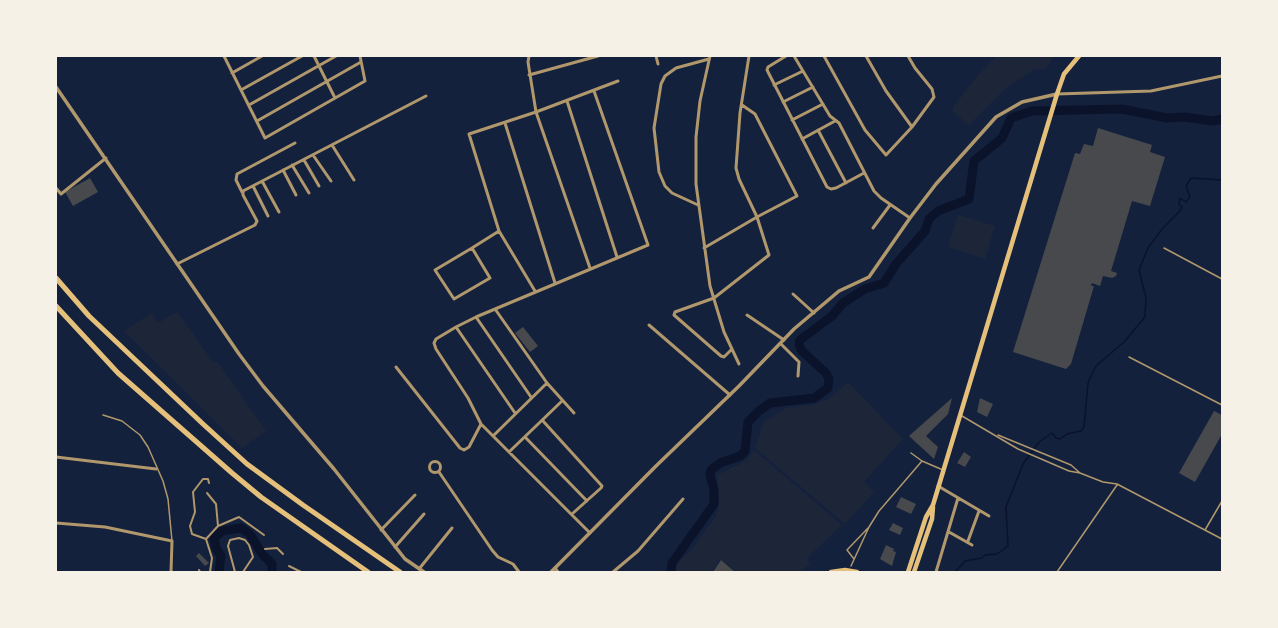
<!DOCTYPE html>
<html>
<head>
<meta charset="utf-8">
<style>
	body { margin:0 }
	#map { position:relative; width:1278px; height:628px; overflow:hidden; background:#14213d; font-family:Signika,sans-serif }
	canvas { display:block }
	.frame { position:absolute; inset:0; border:57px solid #f6f1e7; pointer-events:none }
</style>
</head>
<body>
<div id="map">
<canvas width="1278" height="628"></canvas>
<div class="frame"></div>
</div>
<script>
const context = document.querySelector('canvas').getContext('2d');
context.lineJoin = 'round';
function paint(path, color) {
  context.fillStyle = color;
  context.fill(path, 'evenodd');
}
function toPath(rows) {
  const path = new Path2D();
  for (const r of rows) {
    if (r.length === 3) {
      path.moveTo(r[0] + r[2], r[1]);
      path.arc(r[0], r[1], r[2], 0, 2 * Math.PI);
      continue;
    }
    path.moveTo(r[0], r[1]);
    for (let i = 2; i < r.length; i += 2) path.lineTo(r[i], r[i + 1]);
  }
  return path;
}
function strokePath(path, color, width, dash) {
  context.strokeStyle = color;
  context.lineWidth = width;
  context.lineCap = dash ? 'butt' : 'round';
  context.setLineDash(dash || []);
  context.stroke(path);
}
paint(toPath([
	[997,56,1054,56,1046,69,1035,69,1005,89,970,124,967,124,953,111,953,107,978,75],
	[958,215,995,226,985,259,948,247],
	[177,312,214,363,217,361,266,431,242,448,124,331,152,313,158,323],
	[848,382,903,439,864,482,874,492,845,524,755,448,764,422,786,408,811,405,829,399],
	[754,450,842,525,807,558,810,564,800,572,736,572,720,559,712,572,675,572,674,569,679,561,691,550,716,516,719,504,717,475,746,461]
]), '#1d2539');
strokePath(toPath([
	[955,572,965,561,982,558,985,555,997,554,1008,546,1006,507,1023,464,1039,442,1052,433,1056,438,1060,439,1067,434,1081,431,1084,427,1088,383,1092,374,1096,366,1124,342,1145,317,1146,298,1139,270,1148,248,1162,229,1179,212,1182,207,1179,204,1180,198,1186,202,1190,197,1186,186,1191,178,1222,180]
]), '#0b132b', 1.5);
strokePath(toPath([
	[219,572,221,556,216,548,214,538,222,531,241,528,250,534,262,554,272,564,272,572],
	[671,572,672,563,714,504,714,490,710,475,711,470,720,463,740,456,745,451,748,422,759,411,770,403,814,398,828,388,829,379,826,373,802,351,799,345,800,340,832,316,843,303,865,289,884,283,896,264,925,231,929,219,938,211,969,199,974,161,1002,138,1011,118,1032,111,1122,109,1167,118,1184,117,1213,121,1222,119]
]), '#0b132b', 9);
paint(toPath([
	[1098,128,1152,145,1150,152,1165,157,1150,206,1132,201,1111,271,1117,273,1116,276,1112,278,1103,276,1100,286,1092,283,1091,286,1094,286,1071,364,1066,369,1013,352,1075,153,1080,154,1084,144,1093,146],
	[90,178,98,192,73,206,65,192],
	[523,327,538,346,530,352,515,333],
	[952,398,948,414,926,436,938,447,934,459,909,436],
	[980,398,993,404,987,417,977,412],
	[1214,411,1222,415,1222,434,1195,482,1179,473],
	[964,452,971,457,965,467,957,463],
	[901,497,916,504,911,514,896,507],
	[893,523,903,528,900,535,889,530],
	[886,545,894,549,893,551,896,552,892,566,880,559],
	[199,553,209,563,205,566,196,556],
	[721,560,735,572,713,572]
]), '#48494c');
strokePath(toPath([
	[1164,248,1222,279],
	[1129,357,1222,405],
	[103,415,122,421,140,435,148,447,163,481,168,499,172,541],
	[962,416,1018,449,1069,471,1080,473,1103,482,1117,484,1222,539],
	[998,435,1071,465,1080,473],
	[911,453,922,461,943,470],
	[1205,530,1222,501],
	[854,559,847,550,868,528],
	[851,566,869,527,879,511,922,461],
	[818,572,819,572],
	[1057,572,1117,485]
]), '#b1986c', 1.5);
strokePath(toPath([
	[207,493,216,504,218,526],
	[206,539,192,534,190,526,195,512,193,492,203,479,208,479,209,483],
	[265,549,277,548,283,554],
	[289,566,301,572],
	[199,570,200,572],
	[210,572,212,558,206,539,218,526,239,517,264,535],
	[235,572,228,546,230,540,239,538,245,540,249,545,253,557,243,572]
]), '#b1986c', 2);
strokePath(toPath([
	[224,56,265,138,365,81,360,56],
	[314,56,335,98],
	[529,56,528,62,536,112,590,268],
	[656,56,658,64],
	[710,56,700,101,696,137,696,184,710,286,724,332,739,364],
	[786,56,768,67,767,70,827,187,831,189,836,188,864,173],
	[794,56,830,116,839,123,874,191,881,198,910,218],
	[824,56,865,130,886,155,912,127,934,97,932,89,915,68,908,56],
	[866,56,886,91,912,127],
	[232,73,262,56],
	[529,75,598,56],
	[774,85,803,71],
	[241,90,302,56],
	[1057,94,1151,91,1222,76],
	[567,101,617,257],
	[783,102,813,87],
	[249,105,336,56],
	[792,120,823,104],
	[257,121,361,62],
	[505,123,555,283],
	[818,130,846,183],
	[802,139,835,121],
	[332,145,354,180],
	[313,155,331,181],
	[304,160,319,186],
	[292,165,309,193],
	[283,170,296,195],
	[262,181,279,212],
	[253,186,268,216],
	[56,188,61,194,106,158],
	[242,192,236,180,237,174,295,143],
	[698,205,672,193,665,186,659,172,654,128,661,84,665,76,676,68,709,59],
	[873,228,890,205],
	[472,248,490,278,454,299,435,270,472,248,499,231],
	[704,248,757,217,797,196,755,114,742,105],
	[177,264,255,225,257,221,243,195,243,191,426,96],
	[535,291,499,231,469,134,536,112,618,81],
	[793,294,814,313],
	[495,309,547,383,574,413],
	[747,315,784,340],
	[476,317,531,397],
	[649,325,730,395],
	[456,327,515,413],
	[781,344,799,362,798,376],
	[732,349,724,357,721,356,674,315,675,312,714,298,769,255,757,217,739,179,736,168,740,113,749,56],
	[396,367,460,448,464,450,469,447,481,424],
	[543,421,602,486,601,488,572,514],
	[493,436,547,383],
	[525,437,587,501],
	[509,452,562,401],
	[56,457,156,469],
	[435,467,5.5],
	[439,472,492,550,498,557,513,564,519,572],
	[938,486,989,516],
	[56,523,105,527,172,541,171,572],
	[381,530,415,495],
	[949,532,972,545],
	[590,533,481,424,468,398,436,349,434,343,436,339,456,327,476,317,648,245,594,91],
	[968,541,979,511],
	[395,547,424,514],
	[555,568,558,572],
	[419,569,452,528],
	[613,572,638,551,683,499],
	[936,572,958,498]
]), '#b1986c', 3);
strokePath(toPath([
	[56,87,239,354,263,386,334,469,405,559,424,572],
	[551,572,656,466,739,386,794,329,839,291,869,277,910,218,936,184,996,117,1022,102,1057,94]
]), '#b1986c', 3.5);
strokePath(toPath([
	[831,572,845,570,857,572],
	[908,572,926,517,933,505,1057,94,1064,74,1079,56],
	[914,572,932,519,933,507]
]), '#e5c07b', 4.5);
strokePath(toPath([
	[56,278,89,316,203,424,247,464,303,505,400,572],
	[56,306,118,373,232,473,261,497,368,572]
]), '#e5c07b', 5);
</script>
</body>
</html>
